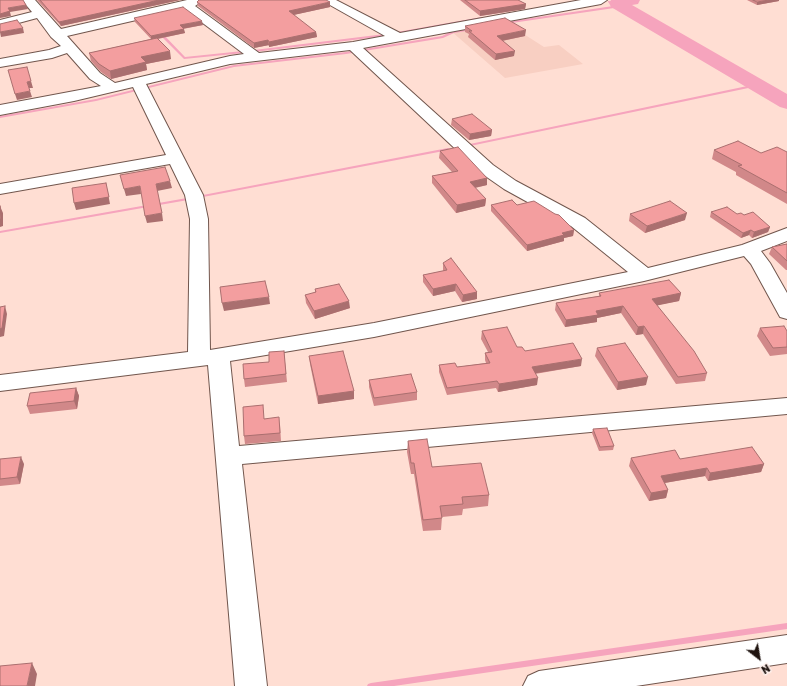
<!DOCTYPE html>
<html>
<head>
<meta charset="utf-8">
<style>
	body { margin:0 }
	#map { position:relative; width:787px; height:686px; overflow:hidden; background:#ffded3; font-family:Rubik,sans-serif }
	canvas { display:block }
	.north { position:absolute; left:739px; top:638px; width:40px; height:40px; -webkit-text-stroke:3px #fef0ec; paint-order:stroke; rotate:149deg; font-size:11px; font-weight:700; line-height:16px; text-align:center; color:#1e130f }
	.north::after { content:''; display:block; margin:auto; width:14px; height:18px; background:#1e130f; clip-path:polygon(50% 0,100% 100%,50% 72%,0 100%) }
</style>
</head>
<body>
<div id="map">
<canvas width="787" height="686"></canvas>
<div class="north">N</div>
</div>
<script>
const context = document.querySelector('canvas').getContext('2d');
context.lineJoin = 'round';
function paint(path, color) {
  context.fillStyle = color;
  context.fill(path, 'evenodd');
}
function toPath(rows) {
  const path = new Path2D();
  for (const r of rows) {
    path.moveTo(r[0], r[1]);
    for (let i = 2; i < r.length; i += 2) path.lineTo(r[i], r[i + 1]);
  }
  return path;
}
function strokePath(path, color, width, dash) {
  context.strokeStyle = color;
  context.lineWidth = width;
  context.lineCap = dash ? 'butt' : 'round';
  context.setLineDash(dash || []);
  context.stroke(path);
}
paint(toPath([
	[505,22,544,47,559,45,583,64,505,78,451,31]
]), '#f8cfc2');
paint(toPath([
	[608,1,617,2,618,3,617,4,609,3,608,2,608,1],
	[620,5,621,5,621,7,505,24,504,23,505,22,620,5],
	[482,17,483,17,483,19,398,33,397,32,482,17],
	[472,28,473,29,473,30,454,33,443,38,346,54,234,67,96,101,0,118,0,116,96,99,234,65,346,52,442,36,452,31,472,28],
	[159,32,161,32,185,57,243,51,245,52,243,53,184,59,159,34,159,32],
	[385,34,386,34,386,36,254,52,252,51,254,50,385,34],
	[757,84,759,85,758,86,470,146,468,145,470,144,757,84],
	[448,148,450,149,449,150,203,197,201,196,203,195,448,148],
	[187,198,189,199,188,200,0,233,0,231,187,198],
	[787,623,787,629,394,686,367,686,368,684,371,683,787,623]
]), '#f6a4bd');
paint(toPath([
	[611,0,640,0,638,4,632,5,787,94,787,109,780,107,611,7,609,3,611,0]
]), '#f6a4bd');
const minor = toPath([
	[22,0,35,0,61,29,187,0,204,0,195,6,259,53,353,42,385,36,321,0,336,0,400,33,581,0,607,0,601,4,363,48,493,165,516,181,585,218,648,268,742,245,787,228,787,241,761,251,770,263,787,293,787,319,780,317,751,264,744,256,644,281,374,337,230,361,239,446,787,398,787,414,242,464,267,686,235,686,208,365,0,391,0,375,188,352,190,219,185,195,170,164,0,194,0,184,166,155,133,87,74,101,0,115,0,105,101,86,90,79,67,53,52,58,0,67,0,59,49,50,61,46,51,37,37,18,0,28,0,20,32,12,22,0],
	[184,9,244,54,230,56,115,83,100,73,67,36,184,9],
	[350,50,481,173,504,189,571,226,628,272,374,323,210,350,208,219,203,195,146,84,230,64,350,50],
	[787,635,787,663,636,686,523,686,528,676,539,671,787,635]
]);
strokePath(minor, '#71564d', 2);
paint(minor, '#fff');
paint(toPath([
	[37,0,180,0,61,26],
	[460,0,518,0,526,4,525,9,480,16],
	[747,0,779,0,779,1,757,5],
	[197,2,330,7,293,15,316,32,317,37,269,47,269,45,254,48,198,6],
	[134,18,203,25,183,29,185,33,158,39,171,59,146,64,147,70,111,79,101,72,91,61,89,53,151,39,135,22],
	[465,26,525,36,502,41,514,56,495,60,468,37,469,34,465,32],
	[452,119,492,130,491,136,469,140,451,125],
	[714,150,761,153,787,152,787,204,736,175,736,172,712,159],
	[440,151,487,178,487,185,475,188,486,199,485,206,456,213,432,183,432,176,452,172,439,158],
	[491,205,517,205,574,230,573,236,564,238,564,241,527,251,491,211],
	[711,212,744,215,770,227,768,232,752,238,749,235,741,238,710,217],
	[630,214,685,220,645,233,629,221],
	[787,244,787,270,786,270,769,254,772,247],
	[443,263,477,292,477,299,462,302,455,291,433,296,423,282,423,275,443,271],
	[315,289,350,308,315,319,306,303,305,295,315,293],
	[599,293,681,293,679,301,657,305,707,373,705,381,676,384,643,334,636,335,621,313,597,318,597,322,565,327,555,310,556,303,599,296],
	[760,328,787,331,787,354,770,356,757,336],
	[482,331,525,351,581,366,535,374,537,385,498,392,496,388,447,395,439,372,439,365,457,367,486,363,485,360,485,353,488,352,481,339],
	[597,348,646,385,617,390,595,356],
	[284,351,287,382,245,387,244,379,269,362],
	[309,356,354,391,354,399,318,404,310,364],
	[369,380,417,392,417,400,374,406,369,387],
	[76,388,79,396,77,409,30,414,27,406],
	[265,419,280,425,281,441,245,444,244,436],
	[593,429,614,446,613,450,599,451,592,433],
	[408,441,432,467,489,495,488,506,463,509,462,515,442,517,441,530,423,531,414,474,411,474,407,452],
	[631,458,680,459,764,464,761,472,708,481,705,476,665,483,668,490,666,498,649,501,629,466],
	[0,459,24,464,20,484,0,486]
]), '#d18889');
paint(toPath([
	[159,0,180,0,61,26,59,22],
	[769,0,779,0,779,1,757,5,757,2],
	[330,2,330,7,289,16,289,11],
	[526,4,525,9,480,16,480,11],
	[26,5,28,9,10,12,11,16,0,18,0,14,8,8],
	[202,21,203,25,181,29,180,25],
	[23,28,24,33,1,37,0,32],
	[184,29,185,33,151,40,151,36],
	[526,30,525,36,496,42,497,36],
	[316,32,317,37,269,47,269,42],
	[268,40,269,45,254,48,254,43],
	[170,51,171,59,146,64,147,70,111,79,110,71,141,57],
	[515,51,514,56,495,60,496,54],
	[31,81,33,88,29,88,27,82],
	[30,91,32,97,17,100,15,94],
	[492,130,491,136,469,140,470,134],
	[487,178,487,185,469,189,470,182],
	[170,181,172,188,157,191,156,184],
	[106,183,110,204,76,210,74,203],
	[140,186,141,194,126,196,124,189],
	[486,199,485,206,456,213,457,205],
	[0,206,3,213,3,226,0,227],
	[162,213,163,221,147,223,145,216],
	[687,213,685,220,645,233,647,226],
	[770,227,768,232,752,238,754,232],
	[574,230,573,236,564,238,564,241,527,251,527,245,562,233],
	[751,230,749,235,741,238,743,233],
	[456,284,455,291,433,296,433,289],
	[477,292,477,299,462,302,463,295],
	[681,293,679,301,650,307,652,299],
	[269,297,270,304,224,311,222,303],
	[349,301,350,308,315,319,314,311],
	[5,306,7,314,4,336,0,337,0,329],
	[623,306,621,313,597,318,597,322,565,327,566,320,596,311],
	[644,326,643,334,636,335,638,327],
	[582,359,581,366,531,374,532,367],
	[648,377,646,385,617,390,618,382],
	[538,378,537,385,498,392,499,384],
	[76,388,79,396,77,409,74,401],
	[354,391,354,399,318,404,318,396],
	[21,457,24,464,20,484,17,477],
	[764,464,761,472,708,481,710,473],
	[707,468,705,476,658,484,661,476],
	[668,490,666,498,649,501,651,493],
	[32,663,37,674,35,686,27,686]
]), '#aa6f6f');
const building = toPath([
	[0,0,23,0,26,5,8,8,10,11,0,14,0,0],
	[40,0,159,0,59,22,40,0],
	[199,0,326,0,330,2,289,11,316,32,269,42,268,40,254,43,197,2,199,0],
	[465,0,518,0,526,4,480,11,465,0],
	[753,0,769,0,757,2,753,0],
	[183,7,202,21,180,25,184,29,151,36,134,18,183,7],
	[505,18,526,30,497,36,515,51,496,54,469,31,472,31,465,26,505,18],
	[17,20,23,28,0,32,0,24,17,20],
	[157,38,170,51,141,57,146,62,110,71,99,64,89,53,157,38],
	[27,67,31,81,27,82,30,91,15,94,8,70,27,67],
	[472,114,492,130,470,134,452,119,472,114],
	[738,141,761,153,777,147,787,152,787,193,738,166,742,165,714,150,738,141],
	[458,147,487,178,470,182,486,199,457,205,432,176,458,171,440,151,458,147],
	[165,167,170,181,156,184,162,213,145,216,140,186,124,189,120,175,165,167],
	[106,183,109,197,74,203,72,188,106,183],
	[512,200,517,205,534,201,555,214,559,215,574,230,562,233,564,235,527,245,491,205,512,200],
	[670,201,687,213,647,226,630,214,670,201],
	[0,206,1,219,0,219,0,206],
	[727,207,737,214,741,213,744,215,753,212,770,227,754,232,751,230,743,233,711,212,727,207],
	[787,244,787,261,772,247,787,244],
	[451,258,477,292,463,295,456,284,433,289,423,275,447,270,443,263,451,258],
	[669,280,681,293,652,299,694,351,707,373,678,377,644,326,638,327,623,306,596,311,598,315,566,320,556,303,601,296,599,293,669,280],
	[265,281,269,297,222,303,220,287,265,281],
	[339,284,349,301,314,311,305,295,316,292,315,289,339,284],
	[5,306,2,328,0,329,0,307,5,306],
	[784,326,787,331,787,347,773,348,760,328,784,326],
	[507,327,517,347,522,347,525,351,573,343,582,359,532,367,538,378,499,384,497,381,447,388,439,365,455,363,457,367,490,363,485,353,492,352,482,331,507,327],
	[625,343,648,377,618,382,597,348,625,343],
	[284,351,286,374,244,379,243,364,269,362,269,352,284,351],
	[343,351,354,391,318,396,309,356,343,351],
	[411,374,417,392,374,398,369,380,411,374],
	[76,388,74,401,27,406,30,393,76,388],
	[263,405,264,419,279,417,280,433,244,436,243,407,263,405],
	[607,428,614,446,600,447,593,429,607,428],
	[427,439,432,467,481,463,489,495,462,497,463,504,440,506,442,518,423,520,414,463,411,463,408,441,427,439],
	[752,447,764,464,710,473,707,468,661,476,668,490,651,493,631,458,675,450,680,459,752,447],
	[21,457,17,477,0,479,0,459,21,457],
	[32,663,27,686,0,686,0,666,32,663]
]);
paint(building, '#f39e9f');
strokePath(building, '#aa6f6f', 1);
</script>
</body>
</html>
